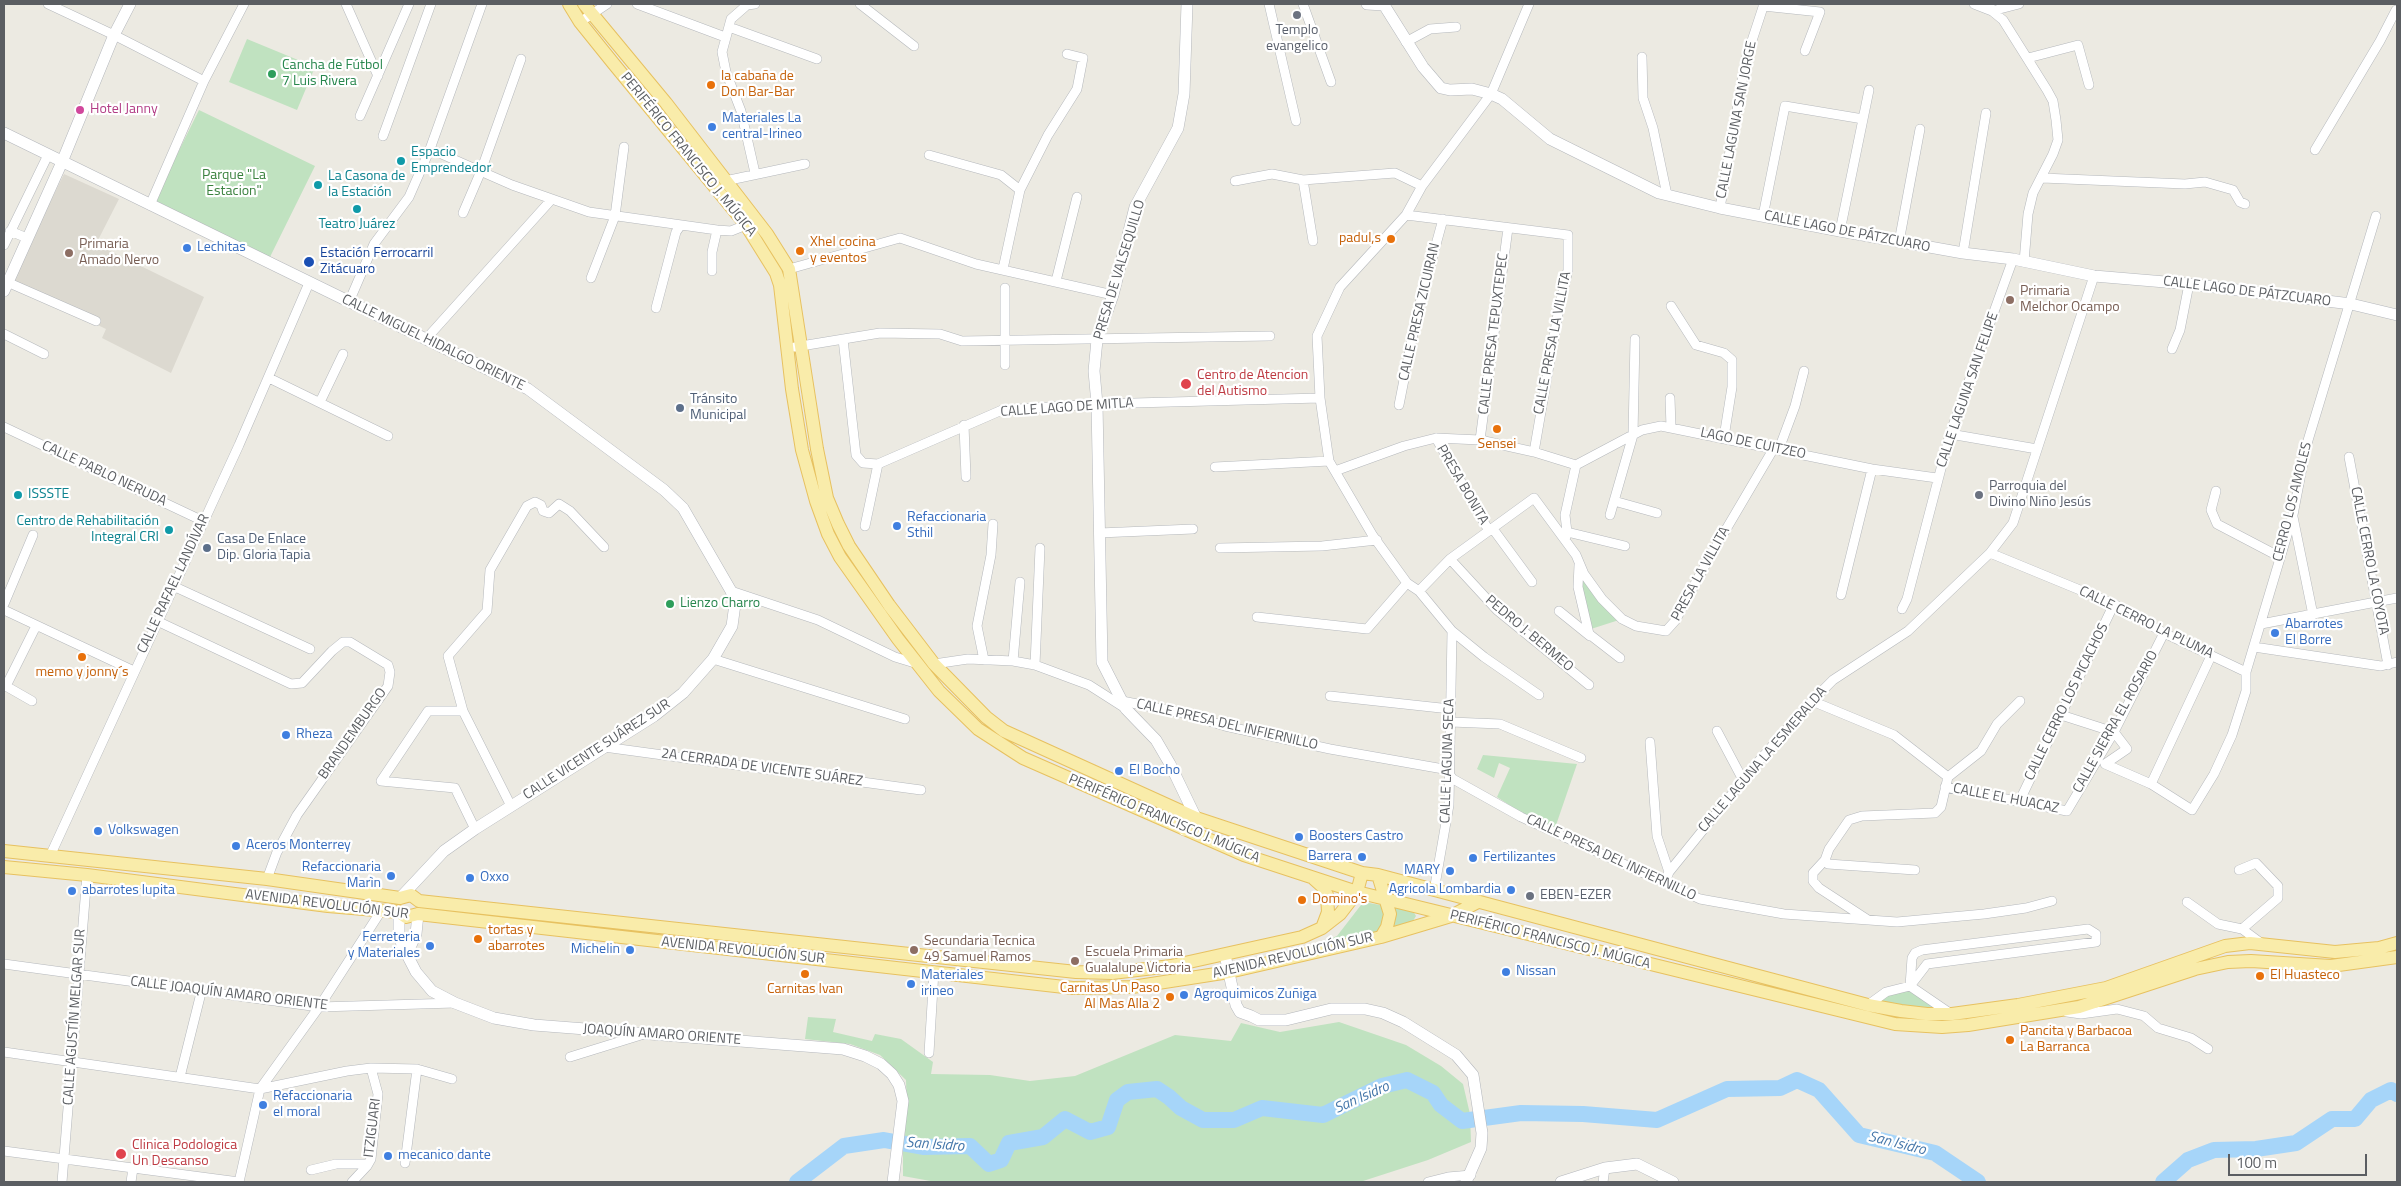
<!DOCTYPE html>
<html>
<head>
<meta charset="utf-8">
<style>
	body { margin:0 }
	#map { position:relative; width:2401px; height:1186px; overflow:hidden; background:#eceae2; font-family:"Titillium Web",sans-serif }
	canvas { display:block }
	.frame { position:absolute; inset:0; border:5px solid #5b5e62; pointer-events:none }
	.scale { position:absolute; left:2228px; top:1154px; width:139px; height:22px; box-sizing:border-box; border:2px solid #5b5e62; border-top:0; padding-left:6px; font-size:15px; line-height:18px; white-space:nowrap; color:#5b5e62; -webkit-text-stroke:4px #fff; paint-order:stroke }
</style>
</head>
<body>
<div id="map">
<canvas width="2401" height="1186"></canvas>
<div class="frame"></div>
<div class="scale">100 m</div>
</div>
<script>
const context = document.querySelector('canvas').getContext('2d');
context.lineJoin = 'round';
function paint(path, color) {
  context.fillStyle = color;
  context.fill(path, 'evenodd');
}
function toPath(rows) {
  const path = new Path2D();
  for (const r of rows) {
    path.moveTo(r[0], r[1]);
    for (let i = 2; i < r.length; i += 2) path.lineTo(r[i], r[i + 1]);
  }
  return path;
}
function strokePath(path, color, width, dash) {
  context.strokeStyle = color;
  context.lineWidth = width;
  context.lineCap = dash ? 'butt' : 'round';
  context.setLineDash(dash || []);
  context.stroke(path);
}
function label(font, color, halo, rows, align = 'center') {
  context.font = font + ' "Titillium Web",sans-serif';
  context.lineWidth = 4.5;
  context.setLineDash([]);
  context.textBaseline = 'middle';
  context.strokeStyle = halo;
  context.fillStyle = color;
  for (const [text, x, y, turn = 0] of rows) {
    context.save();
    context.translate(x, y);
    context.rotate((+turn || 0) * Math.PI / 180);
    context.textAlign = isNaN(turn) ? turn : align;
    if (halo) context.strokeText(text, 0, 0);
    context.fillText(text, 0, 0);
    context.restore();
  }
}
paint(toPath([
	[64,174,119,199,96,244,204,297,171,373,102,338,106,329,10,283]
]), '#dcd9d0');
paint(toPath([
	[247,39,315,67,297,110,229,82],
	[199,110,315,166,269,259,153,203],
	[1581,573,1619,620,1591,629,1581,591],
	[1483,755,1577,764,1555,828,1523,814,1497,797,1510,768,1499,763,1494,778,1477,769],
	[1369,903,1413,911,1416,916,1413,921,1389,931,1299,951,1337,936,1361,905],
	[1909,989,1942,1011,1875,1002,1898,991],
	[808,1017,836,1019,833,1032,872,1041,875,1034,901,1039,933,1062,931,1074,990,1075,1030,1081,1075,1076,1175,1035,1231,1041,1241,1023,1280,1032,1339,1022,1406,1045,1441,1066,1463,1084,1470,1114,1471,1142,1428,1160,1360,1182,936,1182,903,1176,903,1148,907,1112,906,1080,880,1055,850,1044,805,1039]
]), '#c0e2c0');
strokePath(toPath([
	[797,1182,844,1146,884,1140,923,1147,970,1146,989,1164,1001,1160,1009,1143,1043,1137,1065,1119,1090,1132,1108,1127,1117,1100,1128,1092,1157,1089,1169,1097,1181,1108,1203,1120,1234,1120,1262,1108,1323,1115,1382,1086,1407,1080,1433,1093,1441,1105,1462,1121,1521,1113,1583,1114,1657,1120,1727,1089,1780,1088,1797,1080,1819,1090,1859,1135,1935,1153,1978,1182],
	[2163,1182,2188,1160,2214,1150,2256,1149,2296,1143,2332,1119,2355,1119,2371,1100,2391,1090,2397,1094]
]), '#a6d5f9', 16);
const street = toPath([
	[48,4,114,35,204,81],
	[346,4,378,76],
	[637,4,725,37],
	[755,4,747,5,731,19,722,52,726,72,741,111,755,173],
	[860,4,914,46],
	[1269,4,1296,121],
	[1303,4,1331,82],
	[1529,4,1491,94,1422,186,1406,215,1340,287,1317,336,1320,398,1329,461,1373,536,1407,583,1419,591,1452,631,1484,657,1539,695],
	[1974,4,1992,11,2019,4],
	[1989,4,1992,11,2003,20,2047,90,2053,101,2056,120,2058,140,2053,154,2033,193,2028,214,2024,262],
	[1763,6,1820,12,1805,51],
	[580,22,607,4],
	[729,27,817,59],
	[1406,42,1430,29,1456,27],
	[1642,57,1643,98,1653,128,1667,195],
	[2028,58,2078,45,2089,85],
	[360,116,409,4],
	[383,136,431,4],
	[430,149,512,185,589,212,717,230,731,231,746,225],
	[2315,150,2380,41,2396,10],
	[929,155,1001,175,1020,190],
	[2042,178,2185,184,2205,182,2233,190,2240,202,2245,204],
	[1303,180,1313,241],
	[725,181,805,164],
	[1235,181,1272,174,1303,180,1395,173,1422,186],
	[150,205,204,81,244,4],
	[1720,208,1746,59,1764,4],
	[463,213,481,171,521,59],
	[1406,215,1568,235,1568,270,1559,308,1534,452],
	[1763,216,1785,106,1863,119],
	[10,231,27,238],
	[1840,231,1869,90],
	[1899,242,1920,129],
	[4,245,48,155],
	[1963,253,1986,113],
	[789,269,900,238,976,264,1113,295],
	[1003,269,1020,190,1048,135,1077,89,1083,58,1067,54],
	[712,271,712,252,717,230],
	[591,278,615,216,624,147],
	[1056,281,1077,197],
	[7,282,96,321],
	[1005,288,1005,365],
	[349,302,374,244,409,197,430,149,482,4],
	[1671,306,1696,345,1724,353,1732,360,1732,387,1724,437],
	[656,308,676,232,681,225],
	[4,334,44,354],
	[426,339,551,200],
	[843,339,856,455,863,463,878,464,1002,410,1097,404,1320,398],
	[795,347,880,333,940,334,962,341,1270,336],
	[2172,349,2180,330,2189,284],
	[269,378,388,436],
	[1670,398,1671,427],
	[320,402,343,354],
	[1399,405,1417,314,1443,219],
	[964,425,966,477],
	[4,427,203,521],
	[1950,434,2037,449],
	[1436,438,1489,531],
	[1480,440,1508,228],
	[1779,449,1795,406,1804,371],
	[2349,457,2388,665],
	[1576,465,1642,430,1661,426,1872,469,1937,478],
	[1215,467,1329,461],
	[1335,471,1404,446,1436,438,1480,440,1534,452,1576,465],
	[2216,491,2211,510,2217,524,2280,557],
	[1614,501,1657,513],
	[1610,515,1633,435,1635,339],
	[2293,517,2313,615],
	[865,526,878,464],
	[1493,529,1532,582],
	[1567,532,1625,546],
	[1099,533,1193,529],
	[1565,540,1567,532,1565,515,1576,465],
	[1220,548,1322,546,1377,540],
	[1990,553,2114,604,2164,633,2246,672],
	[1450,559,1497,610,1589,685],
	[1579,565,1578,587,1589,634,1620,658],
	[173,586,310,649],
	[731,591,818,620,895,657,918,664],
	[1419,591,1450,559,1534,498,1576,555,1584,574,1602,599,1622,619,1636,626,1666,631,1675,621,1708,560,1774,448],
	[1841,595,1872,469],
	[4,604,33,535],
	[1902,609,1907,599,1950,434,2013,259],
	[4,610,134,671],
	[1559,611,1590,636],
	[1257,617,1367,629,1407,583],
	[157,621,291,684,302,683,332,651,343,642,350,642,388,665,390,672,388,686,297,815,277,852,267,879],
	[2261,624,2397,598],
	[2254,647,2381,666,2397,662],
	[713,659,905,719],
	[984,660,977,626,991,555,993,524],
	[1013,661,1020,582],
	[934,664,968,659,1013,661,1035,665,1089,685,1125,708],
	[1035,665,1040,548],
	[4,685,32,701],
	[6,686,36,626],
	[1330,696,1450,709],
	[1122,701,1182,713,1225,726,1330,749,1449,770],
	[1812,701,1894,735,1948,777],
	[463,711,428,711,381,781,455,788,475,829],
	[2061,715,2114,732,2127,749,2105,764,2151,784,2192,810,2214,774,2232,735,2246,691,2246,672,2293,515,2306,447,2376,216],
	[1451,722,1500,724,1581,758],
	[1717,731,1743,780],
	[1650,742,1657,836,1669,872],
	[604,747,921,790],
	[1449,774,1453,779,1521,817,1700,899,1784,914,1897,922,1984,914,2026,908,2052,901],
	[1948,777,1981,751,1997,724,2020,701],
	[2151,784,2211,656],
	[1945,787,2067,811,2114,732,2164,633],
	[2020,800,2114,604],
	[511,806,463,711,448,656,487,611,490,570,527,506,535,502,541,505,543,511,549,513,559,504,570,511,604,547],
	[50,856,239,445,309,283],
	[1825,860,1828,864,1915,870],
	[2239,870,2256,863,2278,886,2278,898,2242,929],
	[1665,882,1669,872,1758,762,1812,701,1833,680,1908,631,1990,553,2013,523,2094,276],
	[1434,891,1449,805,1452,631],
	[2187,902,2218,924,2242,929,2261,943],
	[1868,920,1819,888,1813,881,1813,873,1825,860,1829,849,1849,820,1862,816,1935,813,1941,807,1948,777],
	[4,964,319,1007,455,1003],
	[1910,986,1951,1014],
	[1868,1005,1886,992,1910,986,1927,964,2096,942,2096,934,2088,929,1922,950,1915,953,1912,958,1910,986],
	[2067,1012,2081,1014,2117,1009,2144,1016,2158,1028,2191,1038,2208,1049],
	[4,1052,260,1089,347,1071,371,1068,417,1069,452,1079],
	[929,1053,934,971],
	[570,1057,641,1035],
	[180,1077,201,993],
	[4,1151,239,1182],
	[405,1163,417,1069],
	[311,1170,336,1164,368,1164],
	[62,1182,87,875],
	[131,1182,133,1168],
	[239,1182,260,1089,319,1007,381,911],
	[352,1182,367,1166,371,1159,378,1094,371,1068],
	[1428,1182,1448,1177,1471,1175],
	[1603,1182,1605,1168]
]);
const secondary = toPath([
	[1367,4,1384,5,1423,67,1441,88,1450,90,1472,89,1491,94,1502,99,1550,139,1659,193,1720,208,1840,231,1963,253,2013,259,2094,276,2189,284,2351,304,2397,315],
	[4,133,528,389,664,490,683,508,731,591,735,604,732,626,713,659,683,693,654,716,475,829,444,851,400,898],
	[4,291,62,162,114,35,130,4],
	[1184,830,1196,818,1170,764,1156,740,1126,709,1102,662,1097,404,1094,371,1097,340,1113,295,1135,207,1178,128,1184,94,1187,4],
	[399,912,399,934,402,945,416,972,432,991,455,1003,494,1018,534,1025,843,1049,865,1056,881,1064,892,1074,899,1085,903,1101,893,1182],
	[407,954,416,934,418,914],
	[1225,955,1236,1005,1240,1012,1251,1016,1259,1020,1286,1020,1331,1009,1365,1009,1383,1013,1403,1022,1456,1055,1473,1075,1482,1133,1481,1148,1466,1182],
	[1561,1182,1605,1168,1637,1164,1673,1182]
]);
const primary = toPath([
	[569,4,580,22,613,63,746,225,776,273,780,285,792,389,802,450,816,501,828,534,840,557,898,639,939,691,978,729,1023,758,1244,855,1357,892,1895,1024,1942,1027,1968,1025,2079,1007,2195,969,2228,962,2251,961,2331,966,2397,957],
	[584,4,666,103,767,234,789,269,817,449,827,498,838,524,849,546,889,605,934,664,986,717,1004,731,1196,818,1362,873,1378,875,1868,1005,1901,1011,1927,1014,1952,1014,2018,1005,2106,988,2225,946,2250,943,2335,952,2379,948,2397,943],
	[4,851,267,879,400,898,411,895,419,901,1076,972,1112,973,1171,966,1302,937,1322,928,1340,914,1357,892,1362,873],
	[4,867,87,875,328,906,399,912,406,917,418,914,1073,988,1132,987,1229,972,1381,937,1451,916,1476,903],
	[1378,875,1390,914,1387,927,1381,937],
	[1314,879,1323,887,1327,895,1328,912,1322,928]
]);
strokePath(street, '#b5b8bc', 10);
strokePath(secondary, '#b4b7bc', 12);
strokePath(primary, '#e7c160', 14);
strokePath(street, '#fff', 9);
strokePath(secondary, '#fff', 11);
strokePath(primary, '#f9ecaa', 12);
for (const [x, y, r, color] of [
	[1297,15,5,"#6b7280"],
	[272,74,5,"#2e9e5b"],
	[711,85,5,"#e8710a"],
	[80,110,5,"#d1479c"],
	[712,127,5,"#3f7fe0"],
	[401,161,5,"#0f9aa8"],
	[318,185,5,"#0f9aa8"],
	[357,209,5,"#0f9aa8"],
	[1391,239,5,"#e8710a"],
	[187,248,5,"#3f7fe0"],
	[800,251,5,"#e8710a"],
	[69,253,5,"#8d6e63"],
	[309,262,6,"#1a4fb4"],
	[2010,300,5,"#8d6e63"],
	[1186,384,6,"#e0444e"],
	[680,408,5,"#5c6f8a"],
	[1497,429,5,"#e8710a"],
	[18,495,5,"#0f9aa8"],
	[1979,495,5,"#6b7280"],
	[897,526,5,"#3f7fe0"],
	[169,530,5,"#0f9aa8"],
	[207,548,5,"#5c6f8a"],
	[670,604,5,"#2e9e5b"],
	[2275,633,5,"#3f7fe0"],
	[82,657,5,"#e8710a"],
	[286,735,5,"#3f7fe0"],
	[1119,771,5,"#3f7fe0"],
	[98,831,5,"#3f7fe0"],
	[1299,837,5,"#3f7fe0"],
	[236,846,5,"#3f7fe0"],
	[1362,857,5,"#3f7fe0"],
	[1473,858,5,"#3f7fe0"],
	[1450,871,5,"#3f7fe0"],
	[391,876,5,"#3f7fe0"],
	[470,878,5,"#3f7fe0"],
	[1511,890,5,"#3f7fe0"],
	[72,891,5,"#3f7fe0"],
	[1530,896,5,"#6b7280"],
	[1302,900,5,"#e8710a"],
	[478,939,5,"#e8710a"],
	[430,946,5,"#3f7fe0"],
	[630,950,5,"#3f7fe0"],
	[914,950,5,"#8d6e63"],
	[1075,961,5,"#8d6e63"],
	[1506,972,5,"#3f7fe0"],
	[805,974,5,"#e8710a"],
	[2260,976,5,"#e8710a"],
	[911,984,5,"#3f7fe0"],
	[1184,995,5,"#3f7fe0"],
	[1170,997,5,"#e8710a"],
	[2010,1040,5,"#e8710a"],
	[263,1105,5,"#3f7fe0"],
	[121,1154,6,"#e0444e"],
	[388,1156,5,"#3f7fe0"]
]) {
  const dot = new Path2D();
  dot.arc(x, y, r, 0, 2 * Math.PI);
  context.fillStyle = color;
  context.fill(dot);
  strokePath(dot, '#fff', 2);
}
label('14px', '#5b616d', '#fff', [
	["Templo",1297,31,"center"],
	["evangelico",1297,47,"center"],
	["Parroquia del",1989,487],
	["Divino Niño Jesús",1989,503],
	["EBEN-EZER",1540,896]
], 'left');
label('14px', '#27864d', '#fff', [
	["Cancha de Fútbol",282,66],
	["7 Luis Rivera",282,82],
	["Lienzo Charro",680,604]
], 'left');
label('14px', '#c56008', '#fff', [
	["la cabaña de",721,77],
	["Don Bar-Bar",721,93],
	["padul,s",1381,239,"right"],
	["Xhel cocina",810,243],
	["y eventos",810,259],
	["Sensei",1497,445,"center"],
	["memo y jonny´s",82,673,"center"],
	["Domino's",1312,900],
	["tortas y",488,931],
	["abarrotes",488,947],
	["El Huasteco",2270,976],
	["Carnitas Un Paso",1160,989,"right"],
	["Al Mas Alla 2",1160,1005,"right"],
	["Carnitas Ivan",805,990,"center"],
	["Pancita y Barbacoa",2020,1032],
	["La Barranca",2020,1048]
], 'left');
label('14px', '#b23c85', '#fff', [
	["Hotel Janny",90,110]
], 'left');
label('14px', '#366cbe', '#fff', [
	["Materiales La",722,119],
	["central-Irineo",722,135],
	["Lechitas",197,248],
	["Refaccionaria",907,518],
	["Sthil",907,534],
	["Abarrotes",2285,625],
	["El Borre",2285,641],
	["Rheza",296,735],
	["El Bocho",1129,771],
	["Volkswagen",108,831],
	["Boosters Castro",1309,837],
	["Aceros Monterrey",246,846],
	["Barrera",1352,857,"right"],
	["Fertilizantes",1483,858],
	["Refaccionaria",381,868,"right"],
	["Marìn",381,884,"right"],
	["MARY",1440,871,"right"],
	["Oxxo",480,878],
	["Agricola Lombardia",1501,890,"right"],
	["abarrotes lupita",82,891],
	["Ferreteria",420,938,"right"],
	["y Materiales",420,954,"right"],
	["Michelin",620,950,"right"],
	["Nissan",1516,972],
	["Materiales",921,976],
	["irineo",921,992],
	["Agroquimicos Zuñiga",1194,995],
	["Refaccionaria",273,1097],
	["el moral",273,1113],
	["mecanico dante",398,1156]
], 'left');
label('14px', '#5b5e62', '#fff', [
	["CALLE LAGUNA SAN JORGE",1737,120,-79],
	["PERIFÉRICO FRANCISCO J. MÚGICA",688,155,51],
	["CALLE LAGO DE PÁTZCUARO",1847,232,11],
	["PRESA DE VALSEQUILLO",1120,270,-73],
	["CALLE LAGO DE PÁTZCUARO",2247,292,7],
	["CALLE PRESA ZICUIRAN",1420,312,-77],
	["CALLE PRESA TEPUXTEPEC",1494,334,-83],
	["CALLE MIGUEL HIDALGO ORIENTE",433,343,26],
	["CALLE PRESA LA VILLITA",1553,343,-79],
	["CALLE LAGUNA SAN FELIPE",1968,390,-71],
	["CALLE LAGO DE MITLA",1067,408,-4],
	["LAGO DE CUITZEO",1753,444,12],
	["CALLE PABLO NERUDA",104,474,25],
	["PRESA BONITA",1462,485,60],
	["CERRO LOS AMOLES",2293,502,-76],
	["CALLE CERRO LA COYOTA",2369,561,79],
	["PRESA LA VILLITA",1701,574,-61],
	["CALLE RAFAEL LANDÍVAR",174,584,-65],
	["CALLE CERRO LA PLUMA",2146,623,26],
	["PEDRO J. BERMEO",1529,634,40],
	["CALLE CERRO LOS PICACHOS",2067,702,-64],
	["CALLE SIERRA EL ROSARIO",2116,722,-61],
	["CALLE PRESA DEL INFIERNILLO",1227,725,13],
	["BRANDEMBURGO",353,734,-55],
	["CALLE VICENTE SUÁREZ SUR",597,750,-33],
	["CALLE LAGUNA LA ESMERALDA",1763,760,-49],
	["CALLE LAGUNA SECA",1448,761,-88],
	["2A CERRADA DE VICENTE SUÁREZ",762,768,8],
	["CALLE EL HUACAZ",2006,799,11],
	["PERIFÉRICO FRANCISCO J. MÚGICA",1164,819,23],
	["CALLE PRESA DEL INFIERNILLO",1611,858,25],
	["AVENIDA REVOLUCIÓN SUR",327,905,7],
	["PERIFÉRICO FRANCISCO J. MÚGICA",1550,940,14],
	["AVENIDA REVOLUCIÓN SUR",743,951,6],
	["AVENIDA REVOLUCIÓN SUR",1293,956,-13],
	["CALLE JOAQUÍN AMARO ORIENTE",229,994,7],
	["CALLE AGUSTÍN MELGAR SUR",75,1017,-86],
	["JOAQUÍN AMARO ORIENTE",662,1035,4],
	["ITZIGUARI",373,1128,-83]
]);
label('14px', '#0d838f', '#fff', [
	["Espacio",411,153],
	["Emprendedor",411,169],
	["La Casona de",328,177],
	["la Estación",328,193],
	["Teatro Juárez",357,225,"center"],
	["ISSSTE",28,495],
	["Centro de Rehabilitación",159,522,"right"],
	["Integral CRI",159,538,"right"]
], 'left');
label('14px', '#3a813e', '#fff', [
	["Parque \"La",234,176],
	["Estacion\"",234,192]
]);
label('14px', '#785e54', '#fff', [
	["Primaria",79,245],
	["Amado Nervo",79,261],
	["Primaria",2020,292],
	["Melchor Ocampo",2020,308],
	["Secundaria Tecnica",924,942],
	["49 Samuel Ramos",924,958],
	["Escuela Primaria",1085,953],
	["Gualalupe Victoria",1085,969]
], 'left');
label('14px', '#164399', '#fff', [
	["Estación Ferrocarril",320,254],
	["Zitácuaro",320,270]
], 'left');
label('14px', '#be3a42', '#fff', [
	["Centro de Atencion",1197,376],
	["del Autismo",1197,392],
	["Clinica Podologica",132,1146],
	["Un Descanso",132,1162]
], 'left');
label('14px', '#4e5e75', '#fff', [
	["Tránsito",690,400],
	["Municipal",690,416],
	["Casa De Enlace",217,540],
	["Dip. Gloria Tapia",217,556]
], 'left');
label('italic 15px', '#4476a9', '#fff', [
	["San Isidro",1362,1098,-24],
	["San Isidro",1897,1144,14],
	["San Isidro",935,1145,4]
]);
</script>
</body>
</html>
